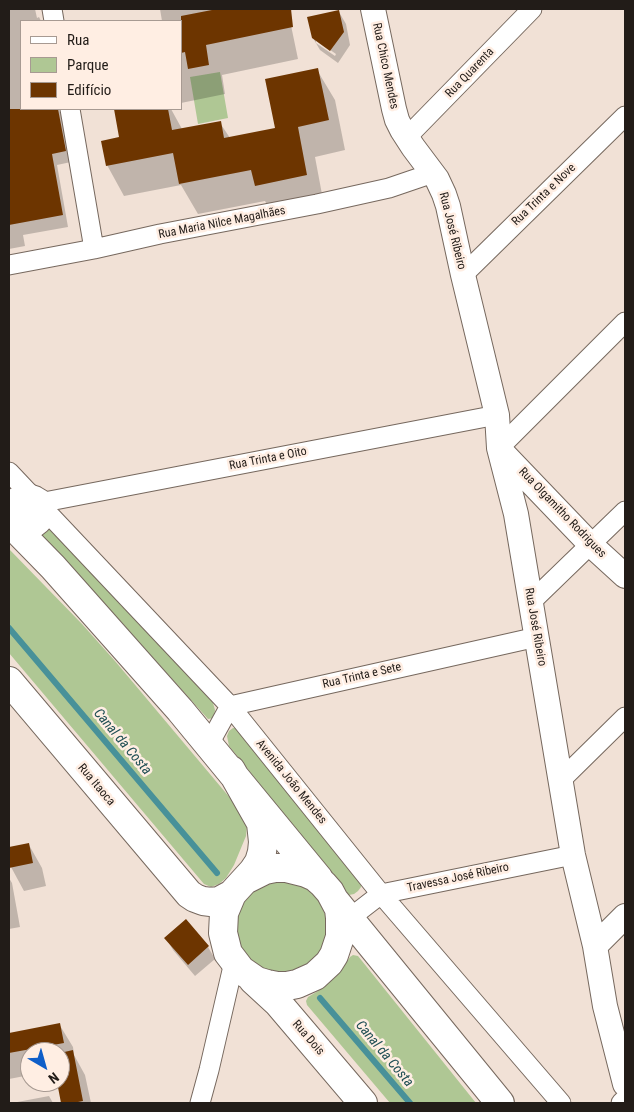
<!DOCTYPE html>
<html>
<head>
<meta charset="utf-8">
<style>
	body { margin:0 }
	#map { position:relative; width:634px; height:1112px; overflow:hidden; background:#f1e1d6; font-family:"Roboto Condensed",sans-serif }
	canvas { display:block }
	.frame { position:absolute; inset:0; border:10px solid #221c18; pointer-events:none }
	.legend { position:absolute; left:20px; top:20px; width:162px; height:90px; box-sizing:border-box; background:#ffeee3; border:1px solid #a79a92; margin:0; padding:6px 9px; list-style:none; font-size:15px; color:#221c18 }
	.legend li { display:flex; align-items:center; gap:10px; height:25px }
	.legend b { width:25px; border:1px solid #a79a92 }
	.north { position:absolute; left:20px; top:1042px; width:50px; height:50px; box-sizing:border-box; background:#ffeee3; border:1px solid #a79a92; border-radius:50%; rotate:142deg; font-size:14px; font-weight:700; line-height:20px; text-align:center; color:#221c18 }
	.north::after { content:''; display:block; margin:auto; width:18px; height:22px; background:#0f5ec8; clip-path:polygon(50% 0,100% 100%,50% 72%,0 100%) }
</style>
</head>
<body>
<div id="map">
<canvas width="634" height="1112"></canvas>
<div class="frame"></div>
<ul class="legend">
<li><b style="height:6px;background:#fff"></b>Rua</li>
<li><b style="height:14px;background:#afc794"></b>Parque</li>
<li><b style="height:14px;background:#6d3500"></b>Edifício</li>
</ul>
<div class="north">N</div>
</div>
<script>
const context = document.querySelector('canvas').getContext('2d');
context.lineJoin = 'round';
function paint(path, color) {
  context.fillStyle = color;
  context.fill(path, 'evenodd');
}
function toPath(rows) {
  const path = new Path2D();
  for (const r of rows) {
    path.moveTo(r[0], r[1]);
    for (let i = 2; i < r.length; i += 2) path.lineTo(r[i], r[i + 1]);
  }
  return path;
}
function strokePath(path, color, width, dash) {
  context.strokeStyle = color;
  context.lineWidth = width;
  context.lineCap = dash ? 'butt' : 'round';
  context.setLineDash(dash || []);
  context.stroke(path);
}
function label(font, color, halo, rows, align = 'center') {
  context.font = font + ' "Roboto Condensed",sans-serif';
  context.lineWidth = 5;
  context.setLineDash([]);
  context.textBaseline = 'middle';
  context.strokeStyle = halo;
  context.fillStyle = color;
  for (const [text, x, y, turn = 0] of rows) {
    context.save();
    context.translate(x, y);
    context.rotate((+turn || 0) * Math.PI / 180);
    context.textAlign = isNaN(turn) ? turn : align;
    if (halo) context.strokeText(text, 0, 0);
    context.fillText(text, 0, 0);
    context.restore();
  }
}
paint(toPath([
	[220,72,228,118,198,124,190,77],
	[46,522,210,698,213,703,215,710,214,718,208,719,122,623,75,571,40,536],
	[9,549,82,624,115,661,241,811,247,826,246,836,234,865,226,878,219,884,211,887,204,884,9,653],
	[233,728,235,728,361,882,361,887,358,891,354,894,349,895,229,746,227,736,229,731],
	[283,881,299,884,313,893,322,906,325,914,327,930,323,946,319,954,308,965,293,973,269,973,242,956,233,925,246,895,267,883],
	[353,955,358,956,476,1103,390,1103,307,1005,306,1001,308,997,323,988,332,980,341,970,350,957]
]), '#afc794');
paint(toPath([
	[9,9,35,9,37,18,39,17,41,21,21,21,21,109,58,109,63,117,71,162,57,165,68,227,23,235,25,246,9,249],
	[160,9,297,9,288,11,298,59,222,75,225,94,181,103,181,21,159,21,162,21],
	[339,12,346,24,350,45,338,63,320,50,313,38],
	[316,40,336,54,335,56,316,43],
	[317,70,335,100,345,150,315,157,324,205,273,216,265,201,198,214,181,185,124,196,107,165,121,138,116,110,124,109,171,109,182,129,220,123,230,138,276,129],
	[29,845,42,868,46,886,24,891,11,867,9,856,9,848],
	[9,878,12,883,20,927,9,929],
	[186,921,208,947,215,959,195,976,173,950,166,938],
	[59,1024,73,1047,74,1055,85,1075,91,1103,63,1103,58,1082,60,1082,60,1052,30,1052,30,1075,9,1079,9,1034],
	[49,1096,53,1103,12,1103]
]), '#0003');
strokePath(toPath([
	[9,628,217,873],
	[320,998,410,1103]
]), '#489199', 6);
paint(toPath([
	[217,9,291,9,293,27,206,45,209,65,188,69,185,52,181,53,181,16],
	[339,10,344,32,330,51,312,38,307,17],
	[318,68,329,120,298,127,307,175,255,186,251,170,179,184,173,153,106,166,101,141,119,137,114,109,168,109,172,130,221,121,224,138,275,128,265,79],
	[9,109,58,109,66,151,52,154,63,215,9,225],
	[29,843,33,863,9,868,9,847],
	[186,919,209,946,188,965,164,938],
	[60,1023,64,1043,9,1053,9,1033],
	[73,1050,83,1101,73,1103,61,1103,57,1082,60,1082,60,1053]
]), '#6d3500');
const minor = toPath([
	[52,9,54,21],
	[70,109,94,249],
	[407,137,532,9],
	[9,265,94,249,160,234,317,204,389,188,433,173],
	[463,275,625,116],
	[499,448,625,322],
	[9,472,230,706,381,894,561,1103],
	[39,503,497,415],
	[531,602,625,511],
	[209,744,230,706,537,637],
	[561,780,625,717],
	[350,918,381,894,573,855],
	[200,1103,209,1070,234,962],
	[621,1103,625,1099]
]);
const tertiary = toPath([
	[373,9,394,109,397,120,402,130,413,147,437,179,444,194,448,206,463,275,497,415,499,448,516,514,573,855,595,946,605,1006,625,1084],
	[500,450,591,545,625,576],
	[595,946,625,916]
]);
const secondary = toPath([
	[28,498,34,500,39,503,40,515,38,520,29,527,23,529,12,526,10,520,9,513,11,507,16,502,22,499,28,498],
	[9,522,53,567,180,710,319,879],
	[9,681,189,894,195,898,203,901,211,902,219,901,232,894],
	[231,770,261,823,263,842,262,852,259,862,253,871,232,894,224,913,223,933,228,953,241,970,257,981,267,984,277,986,287,986,297,984,315,976,329,963,334,955,340,937,340,918,339,909,330,892,323,884,315,877,306,873,286,868,275,868,265,870,247,879],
	[336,902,500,1103],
	[253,980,278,1003,363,1103]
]);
strokePath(minor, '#76685e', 21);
strokePath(tertiary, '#76685e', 26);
strokePath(secondary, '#76685e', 30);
strokePath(minor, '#fff', 19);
strokePath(tertiary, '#fff', 24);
strokePath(secondary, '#fff', 28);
label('12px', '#221c18', '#ffeee3', [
	["Rua Chico Mendes",385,66,78],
	["Rua Quarenta",470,73,-46],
	["Rua Trinta e Nove",544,195,-44],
	["Rua Maria Nilce Magalhães",222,223,-11],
	["Rua José Ribeiro",452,231,76],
	["Rua Trinta e Oito",268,459,-11],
	["Rua Olgamitho Rodrigues",562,513,46],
	["Rua José Ribeiro",535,627,80],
	["Rua Trinta e Sete",362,676,-13],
	["Avenida João Mendes",291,782,51],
	["Rua Itaoca",96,785,50],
	["Travessa José Ribeiro",458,878,-12],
	["Rua Dois",308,1038,49]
]);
label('italic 14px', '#204f55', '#ffeee3', [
	["Canal da Costa",122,742,50],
	["Canal da Costa",384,1054,50]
]);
</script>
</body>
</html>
